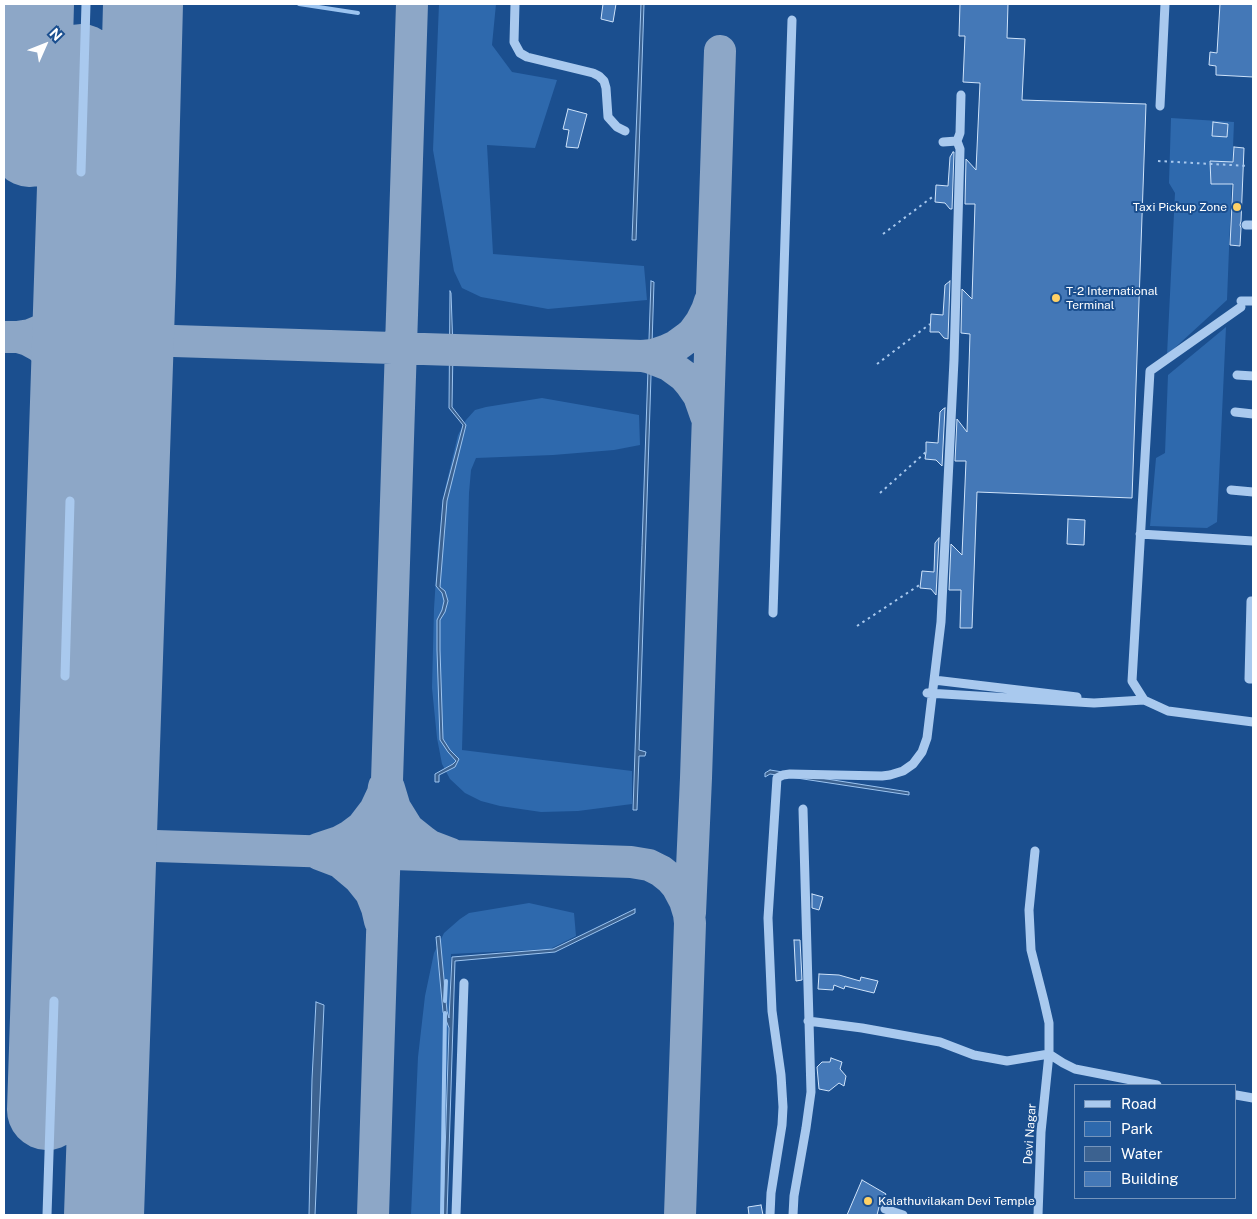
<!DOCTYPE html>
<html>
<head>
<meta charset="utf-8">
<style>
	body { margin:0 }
	#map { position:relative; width:1257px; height:1219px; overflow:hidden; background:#1b4f8f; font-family:"Public Sans",sans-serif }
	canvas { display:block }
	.frame { position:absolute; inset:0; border:5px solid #fff; pointer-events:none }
	.legend { position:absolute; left:1074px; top:1084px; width:162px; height:115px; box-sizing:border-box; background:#1b4f8f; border:1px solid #7695bc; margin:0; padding:6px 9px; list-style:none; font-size:15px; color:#fff }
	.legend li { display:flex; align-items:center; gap:10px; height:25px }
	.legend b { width:25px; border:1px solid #7695bc }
	.north { position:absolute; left:20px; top:20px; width:50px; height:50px; -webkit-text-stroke:4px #1b4f8f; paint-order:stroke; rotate:46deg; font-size:14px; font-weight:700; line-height:20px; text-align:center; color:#fff }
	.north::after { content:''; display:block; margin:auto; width:18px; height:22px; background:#fff; clip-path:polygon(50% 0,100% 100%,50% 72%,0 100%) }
</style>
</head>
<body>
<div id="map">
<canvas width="1257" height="1219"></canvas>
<div class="frame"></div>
<ul class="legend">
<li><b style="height:6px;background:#a9c9ee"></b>Road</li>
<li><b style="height:14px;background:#2e69ad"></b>Park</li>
<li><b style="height:14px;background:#3c6290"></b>Water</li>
<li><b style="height:14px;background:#4478b7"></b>Building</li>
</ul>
<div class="north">N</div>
</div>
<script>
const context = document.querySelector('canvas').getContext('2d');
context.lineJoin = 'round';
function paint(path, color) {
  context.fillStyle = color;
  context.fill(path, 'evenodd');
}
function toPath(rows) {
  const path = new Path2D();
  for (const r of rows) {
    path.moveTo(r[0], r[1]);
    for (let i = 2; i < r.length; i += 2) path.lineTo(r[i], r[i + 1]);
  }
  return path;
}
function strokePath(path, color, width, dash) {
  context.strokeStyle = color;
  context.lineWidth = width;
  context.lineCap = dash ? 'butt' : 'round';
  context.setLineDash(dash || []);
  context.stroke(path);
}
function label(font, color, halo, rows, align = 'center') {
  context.font = font + ' "Public Sans",sans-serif';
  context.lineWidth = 4;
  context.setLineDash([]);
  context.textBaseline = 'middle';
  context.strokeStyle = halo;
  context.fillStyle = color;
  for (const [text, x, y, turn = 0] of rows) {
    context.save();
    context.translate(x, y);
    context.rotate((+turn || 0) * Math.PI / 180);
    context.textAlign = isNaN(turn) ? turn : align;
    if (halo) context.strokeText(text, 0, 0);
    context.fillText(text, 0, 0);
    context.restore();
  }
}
paint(toPath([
	[439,4,496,4,492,45,512,72,557,80,535,148,487,145,493,254,644,266,647,300,548,309,481,297,462,288,454,271,433,150],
	[1171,118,1234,122,1227,300,1167,355,1175,193,1169,183],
	[1226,327,1217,522,1207,528,1150,526,1156,458,1165,453,1168,375],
	[542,398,639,415,640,445,614,450,553,455,476,458,471,470,469,493,462,750,632,771,632,804,578,811,541,812,500,806,481,801,465,793,450,779,442,764,437,738,432,688,434,609,438,545,445,489,458,435,466,420,475,410,486,407],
	[529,903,574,913,576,936,550,949,451,954,441,1215,411,1215,418,1057,425,996,434,953,444,933,460,919,469,913]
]), '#2e69ad');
const water = toPath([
	[641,4,644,4,636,240,632,240,641,4],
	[651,281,654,282,639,750,646,752,645,756,639,756,637,810,633,810,651,281],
	[450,291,451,293,453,349,452,407,466,425,447,501,440,587,445,591,448,601,445,612,440,620,440,650,443,739,450,750,459,759,455,767,439,775,439,782,435,782,435,774,453,764,456,761,448,752,440,740,437,650,437,620,442,610,444,601,442,593,436,586,443,500,463,425,449,408,450,291],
	[770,770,909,792,909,795,770,774,765,777,765,773,770,770],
	[635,909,635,913,555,952,455,961,447,1215,443,1215,449,1028,443,1012,436,937,440,936,447,1011,449,1018,452,957,553,949,635,909],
	[316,1002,324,1005,315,1215,309,1215,312,1079,316,1002]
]);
paint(water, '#3c6290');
strokePath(water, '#9cc4f0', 1);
strokePath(toPath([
	[299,4,358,13],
	[445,1001,446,981],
	[442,1215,445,1013]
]), '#9cc4f0', 4);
strokePath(toPath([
	[4,337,18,337,28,340,39,346,54,358,63,369,69,381,71,394,71,410],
	[17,337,30,335,42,330,54,324,63,316,69,308,74,295,76,271],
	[143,340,642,356,651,358,669,365,684,376,690,383,699,396,706,416],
	[647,356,642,356,653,355,665,351,676,346,687,338,693,333,701,322,707,310,710,301],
	[70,501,73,410,75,396,78,387,85,376,104,357,121,346,131,342,143,340,131,338,120,333,103,323,89,310,83,298,79,286,78,276,81,172],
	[65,676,61,778,63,794,66,802,76,820,89,833,104,841,126,845],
	[389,788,395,808,408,829,423,841,430,846,451,854],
	[318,849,339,842,350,836,362,827,375,810,383,793,384,787],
	[319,854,340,862,359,878,371,893,377,908,380,921],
	[690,913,696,778,720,51],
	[54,1001,57,916,59,896,69,877,85,860,95,853,115,846,126,845,631,862,649,865,661,871,671,879,677,886,685,901,689,914,690,923,680,1215],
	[373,1215,412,4]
]), '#8da7c7', 32);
strokePath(toPath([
	[30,147,34,4],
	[47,1110,81,64],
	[104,1215,136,276,143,4]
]), '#8da7c7', 80);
const building = toPath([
	[603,4,616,4,613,22,601,19,603,4],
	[960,4,1008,4,1007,38,1025,39,1022,100,1146,104,1132,498,977,492,972,628,960,628,961,590,949,590,951,544,962,555,966,461,955,461,957,419,967,432,970,334,961,333,962,289,972,299,975,204,965,204,966,159,976,170,980,83,963,82,965,36,959,36,960,4],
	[1220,4,1253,4,1253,77,1216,75,1216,66,1209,65,1210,52,1217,53,1220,4],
	[568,109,587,114,578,148,566,147,569,130,563,129,568,109],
	[1213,122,1228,124,1227,137,1212,136,1213,122],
	[1234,147,1244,148,1241,221,1240,225,1241,228,1240,246,1230,245,1233,184,1211,184,1210,161,1233,162,1234,147],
	[953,152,954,152,952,209,950,209,945,203,935,202,936,185,948,186,950,157,953,152],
	[950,281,948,339,944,338,939,332,930,332,931,314,943,315,945,285,950,281],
	[945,408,942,466,936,460,925,459,926,452,926,442,938,443,940,412,943,409,945,408],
	[1068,519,1085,520,1084,545,1067,544,1068,519],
	[939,538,936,595,931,589,920,588,922,571,934,572,935,543,939,538],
	[812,894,823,897,819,910,812,908,812,894],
	[794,940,800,940,802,980,796,981,794,940],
	[819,974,839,975,860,981,861,977,878,981,874,993,845,986,844,989,834,985,833,990,818,989,819,974],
	[831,1058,842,1062,840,1069,846,1076,844,1086,839,1083,829,1091,819,1089,817,1067,822,1062,830,1062,831,1058],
	[862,1180,886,1194,879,1207,877,1215,847,1215,862,1180],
	[761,1205,763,1215,749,1215,748,1207,761,1205]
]);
paint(building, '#4478b7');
strokePath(building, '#cfe3fa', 1);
strokePath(toPath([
	[1158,161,1248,166],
	[883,234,935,195],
	[877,364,930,324],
	[880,493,926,452],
	[857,626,921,584]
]), '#a9c9ee', 2, [2.5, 4]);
strokePath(toPath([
	[515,4,514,42,520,53,527,57,593,73,599,76,604,81,606,88,608,117,617,127,625,131],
	[1160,106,1165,4],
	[943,142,957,141],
	[81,172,86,4],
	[1246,225,1253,225],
	[1241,301,1253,301],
	[1241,307,1150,371,1132,681,1144,700,1168,711,1253,722],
	[1237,375,1253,376],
	[1235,412,1253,414],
	[1231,490,1253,492],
	[1140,534,1253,541],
	[1253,601,1251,601,1249,679,1253,679],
	[773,613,792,20],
	[65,676,70,501],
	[934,680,1077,697],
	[927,693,1094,703,1144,700],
	[1035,851,1029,910,1031,950,1044,1001,1049,1023,1049,1054,1041,1132,1038,1215],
	[808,1021,862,1028,940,1042,974,1055,1007,1061,1049,1054,1063,1063,1075,1069,1157,1085],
	[1236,1095,1253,1098],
	[885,1209,903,1215],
	[47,1215,54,1001],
	[456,1215,464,983],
	[770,1215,771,1193,782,1125,783,1107,781,1075,772,1011,768,918,777,778,783,775,790,774,882,776,890,775,903,771,913,764,922,752,927,738,941,622,954,360,960,149,957,141,960,133,961,95],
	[793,1215,794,1196,806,1128,811,1092,803,809]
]), '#a9c9ee', 9);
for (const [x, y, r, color] of [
	[1237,207,5,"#ffd166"],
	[1056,298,5,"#ffd166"],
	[868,1201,5,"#ffd166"]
]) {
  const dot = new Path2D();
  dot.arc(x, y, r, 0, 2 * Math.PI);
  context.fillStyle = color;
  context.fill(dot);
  strokePath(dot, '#1b4f8f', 2);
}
label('12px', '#fff', '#1b4f8f', [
	["Taxi Pickup Zone",1227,207,"right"],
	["T-2 International",1066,291],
	["Terminal",1066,305],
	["Kalathuvilakam Devi Temple",878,1201]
], 'left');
label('12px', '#fff', '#1b4f8f', [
	["Devi Nagar",1030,1134,-86]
]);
</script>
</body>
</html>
